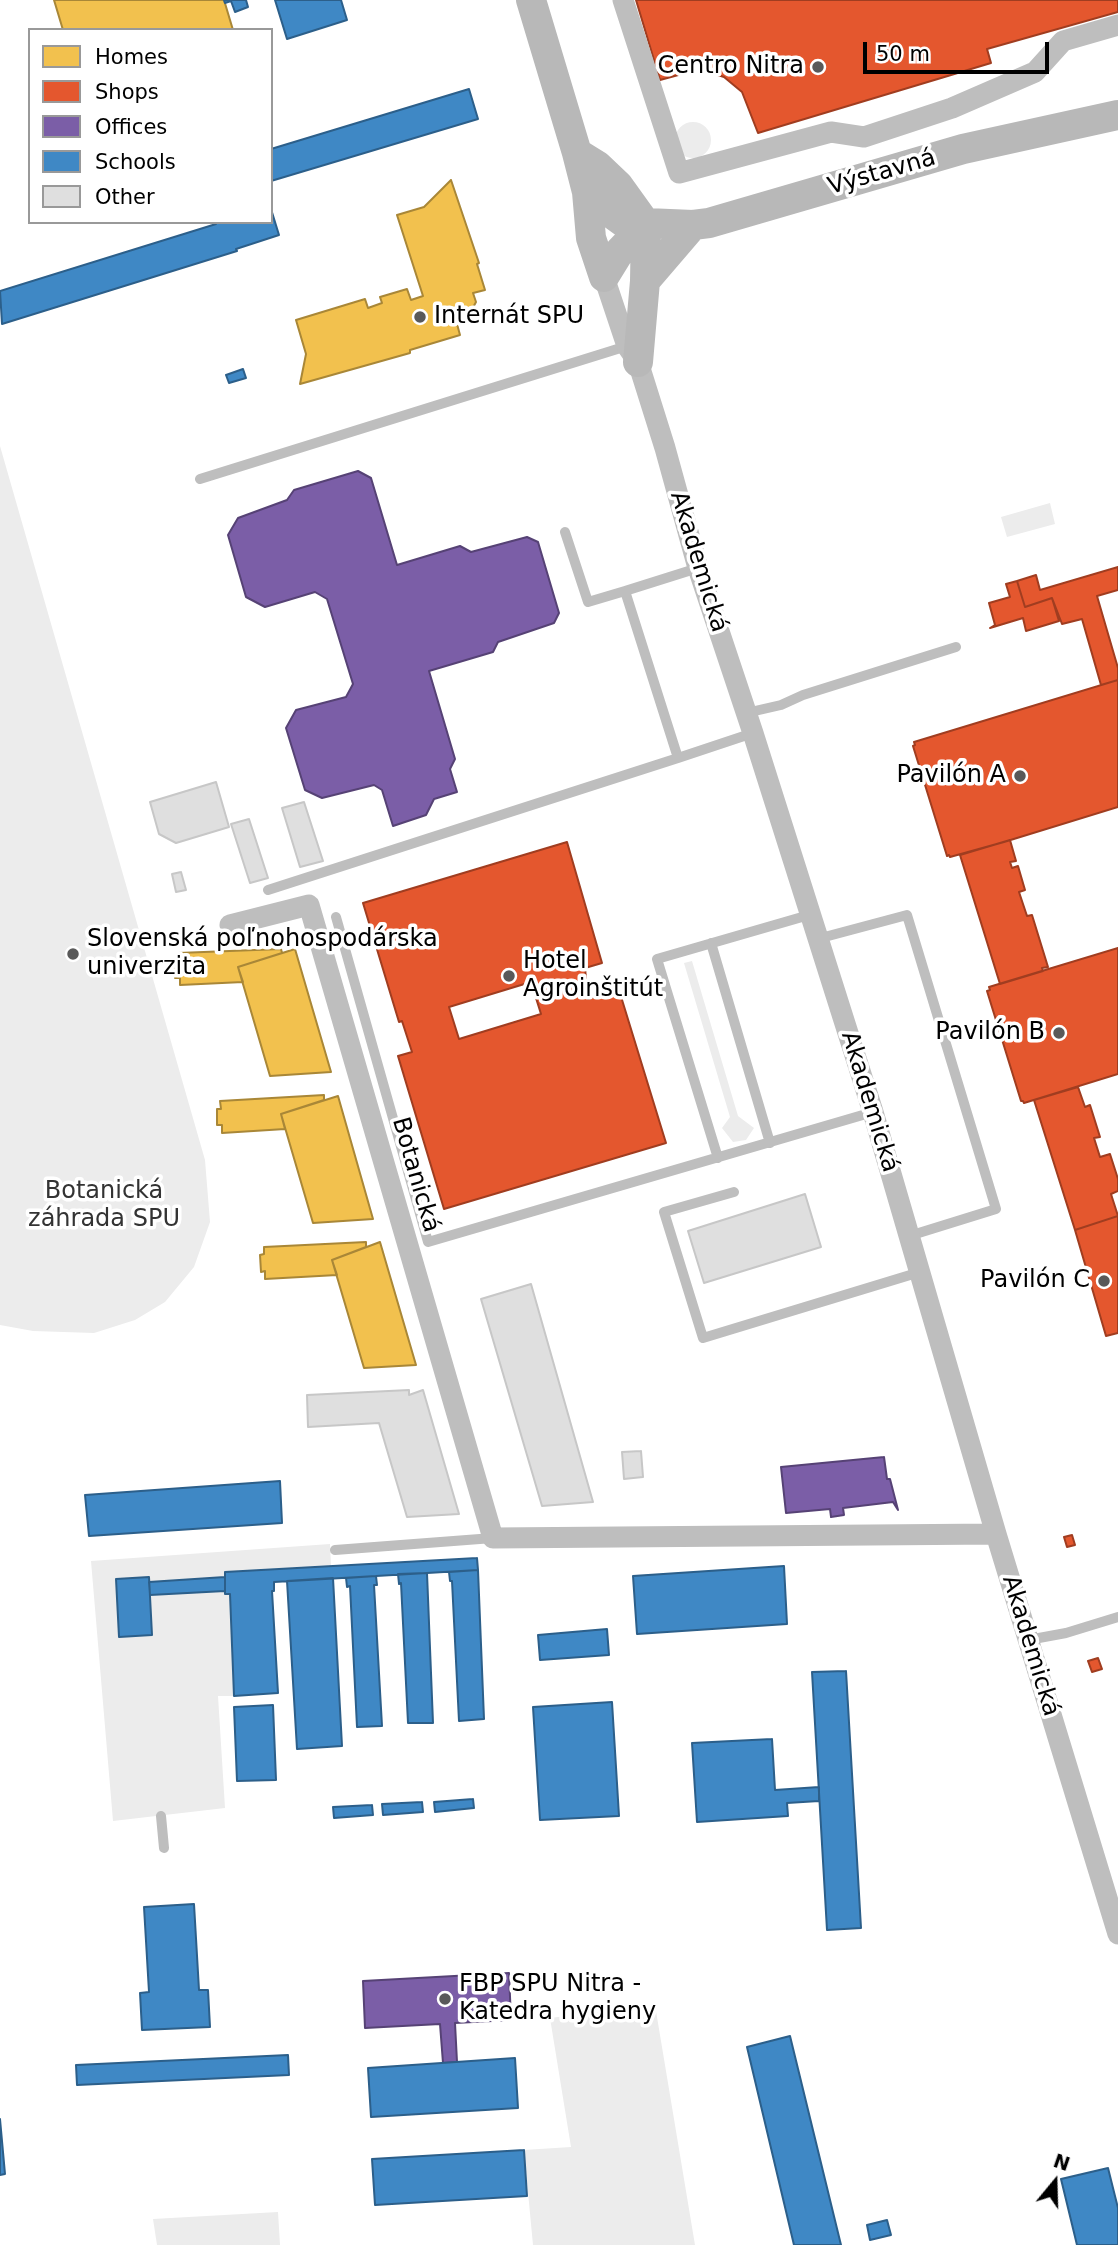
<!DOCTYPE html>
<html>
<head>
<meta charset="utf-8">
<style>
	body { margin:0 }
	#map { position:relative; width:1118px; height:2245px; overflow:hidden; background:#fff; font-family:"DejaVu Sans",sans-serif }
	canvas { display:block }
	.legend { position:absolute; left:28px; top:28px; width:245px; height:196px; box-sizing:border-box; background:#fff; border:2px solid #999; margin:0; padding:9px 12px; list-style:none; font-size:21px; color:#000 }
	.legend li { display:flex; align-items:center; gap:14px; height:35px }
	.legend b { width:35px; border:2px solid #999 }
	.north { position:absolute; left:1020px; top:2147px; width:70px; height:70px; -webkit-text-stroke:5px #fff; paint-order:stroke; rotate:19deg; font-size:19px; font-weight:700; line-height:28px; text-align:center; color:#000 }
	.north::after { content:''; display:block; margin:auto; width:24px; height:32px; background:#000; clip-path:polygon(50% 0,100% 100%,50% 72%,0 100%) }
	.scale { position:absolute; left:863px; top:42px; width:186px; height:32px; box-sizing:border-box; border:4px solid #000; border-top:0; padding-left:9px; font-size:21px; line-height:24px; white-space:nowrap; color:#000; -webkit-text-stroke:5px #fff; paint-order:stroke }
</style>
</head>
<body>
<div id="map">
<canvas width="1118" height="2245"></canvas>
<ul class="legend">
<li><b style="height:19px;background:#f2c14e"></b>Homes</li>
<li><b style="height:19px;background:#e4572e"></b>Shops</li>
<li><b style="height:19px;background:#7b5ea7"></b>Offices</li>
<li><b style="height:19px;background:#3f88c5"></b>Schools</li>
<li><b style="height:19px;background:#dfdfdf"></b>Other</li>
</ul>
<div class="north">N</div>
<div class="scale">50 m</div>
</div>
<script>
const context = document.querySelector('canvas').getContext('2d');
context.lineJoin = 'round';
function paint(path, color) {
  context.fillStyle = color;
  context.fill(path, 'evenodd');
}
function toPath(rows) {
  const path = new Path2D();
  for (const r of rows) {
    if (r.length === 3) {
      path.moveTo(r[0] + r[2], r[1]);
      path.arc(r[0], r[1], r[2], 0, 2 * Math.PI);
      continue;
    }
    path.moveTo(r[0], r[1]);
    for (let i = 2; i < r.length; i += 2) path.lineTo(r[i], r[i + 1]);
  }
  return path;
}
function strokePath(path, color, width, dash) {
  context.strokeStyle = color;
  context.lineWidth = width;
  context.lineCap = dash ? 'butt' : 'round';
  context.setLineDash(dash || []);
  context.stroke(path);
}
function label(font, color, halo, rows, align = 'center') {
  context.font = font + ' "DejaVu Sans",sans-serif';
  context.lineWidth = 7;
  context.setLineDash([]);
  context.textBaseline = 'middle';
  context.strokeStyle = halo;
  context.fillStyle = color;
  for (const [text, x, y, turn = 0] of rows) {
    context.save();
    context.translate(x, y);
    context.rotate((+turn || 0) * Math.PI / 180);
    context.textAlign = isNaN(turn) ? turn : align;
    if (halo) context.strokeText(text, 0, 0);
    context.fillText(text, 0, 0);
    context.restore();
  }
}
paint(toPath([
	[693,140,18],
	[0,446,205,1160,210,1222,194,1267,165,1302,135,1320,94,1333,33,1331,0,1325],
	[1050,503,1055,524,1007,537,1001,517],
	[692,961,738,1116,754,1128,746,1140,733,1142,722,1128,730,1117,684,963],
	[330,1544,331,1566,225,1572,225,1593,230,1594,234,1696,218,1696,225,1808,113,1821,91,1561],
	[655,2005,695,2245,533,2245,524,2150,571,2147,550,2018],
	[278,2212,280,2245,157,2245,153,2219]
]), '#ececec');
const homes = toPath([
	[54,0,224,0,233,30,63,30,54,0],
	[451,180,479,263,477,264,485,290,473,293,476,302,465,322,457,324,460,335,410,350,410,353,300,384,306,354,296,320,365,299,368,308,382,303,380,297,407,289,411,300,423,296,397,215,424,207,451,180],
	[281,949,282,953,238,967,243,982,180,985,180,978,175,978,174,962,179,962,178,953,281,949],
	[295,949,331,1072,270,1076,238,967,295,949],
	[324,1095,324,1100,281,1114,285,1129,222,1133,222,1125,217,1125,217,1109,221,1109,220,1101,324,1095],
	[338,1096,373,1219,313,1223,281,1114,338,1096],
	[366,1242,366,1247,332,1260,337,1275,265,1279,265,1271,261,1272,260,1255,264,1254,264,1247,366,1242],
	[380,1242,416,1365,364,1368,332,1260,380,1242]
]);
paint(homes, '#f2c14e');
strokePath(homes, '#a98737', 2);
const shops = toPath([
	[636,0,1118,0,1118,12,987,49,991,63,758,133,742,92,724,77,702,70,693,71,660,80,636,0],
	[1118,567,1118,590,1097,596,1118,668,1118,680,1101,685,1082,619,1062,624,1052,598,1025,607,1017,581,1036,575,1040,590,1118,567],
	[1017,581,1025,607,1052,598,1059,621,1026,631,1023,618,990,628,995,625,989,603,1010,597,1006,584,1017,581],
	[1118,680,1118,807,1004,842,950,857,949,855,947,856,913,746,915,745,914,742,1118,680],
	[1010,840,1016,861,1010,862,1012,868,1018,866,1025,890,1019,892,1027,916,1032,915,1048,967,1042,968,1043,971,1000,984,960,855,1010,840],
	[567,842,602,963,585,968,588,999,619,990,666,1143,444,1209,398,1056,412,1052,402,1021,399,1022,363,903,567,842],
	[531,982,541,1014,459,1039,449,1007,531,982],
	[1118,948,1118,1074,1024,1103,1023,1101,1021,1101,987,991,990,990,989,987,1118,948],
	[1078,1087,1085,1107,1090,1105,1100,1137,1094,1138,1100,1157,1110,1154,1118,1179,1118,1191,1111,1194,1118,1216,1075,1230,1034,1100,1078,1087],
	[1118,1216,1118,1333,1106,1336,1075,1230,1118,1216],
	[1072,1535,1075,1545,1067,1547,1064,1537,1072,1535],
	[1098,1658,1102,1669,1092,1672,1088,1661,1098,1658]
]);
paint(shops, '#e4572e');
strokePath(shops, '#a03d20', 2);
const offices = toPath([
	[358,471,371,478,397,565,460,546,471,552,527,537,538,542,559,613,554,623,498,642,493,652,429,671,455,759,450,769,457,792,434,799,426,815,393,826,382,790,374,785,322,798,305,790,286,728,296,710,346,697,353,684,327,599,315,592,265,607,246,597,228,535,238,518,287,500,294,490,358,471],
	[884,1457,887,1479,890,1479,898,1510,893,1502,843,1508,844,1515,831,1517,830,1509,786,1513,781,1467,884,1457],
	[509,1973,511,2020,455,2023,457,2062,443,2063,440,2024,365,2028,363,1981,509,1973]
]);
paint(offices, '#7b5ea7');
strokePath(offices, '#564275', 2);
const schools = toPath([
	[224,0,246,0,248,7,235,12,231,1,225,3,224,0],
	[275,0,341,0,347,20,287,39,275,0],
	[469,89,478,119,271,181,271,149,469,89],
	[271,209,279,235,236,249,237,251,2,324,0,291,216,224,216,222,271,222,271,209],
	[243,369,246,378,229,383,226,375,243,369],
	[280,1481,282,1523,89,1536,85,1495,280,1481],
	[477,1558,478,1570,274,1582,274,1591,272,1591,278,1693,234,1696,230,1594,225,1594,225,1572,477,1558],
	[784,1566,787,1624,637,1634,633,1576,784,1566],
	[478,1570,484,1719,459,1721,452,1581,450,1581,449,1572,478,1570],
	[427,1573,433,1723,408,1723,401,1583,399,1584,398,1574,427,1573],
	[376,1576,377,1585,374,1585,382,1726,357,1727,350,1586,347,1587,346,1578,376,1576],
	[149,1577,152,1635,119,1637,116,1579,149,1577],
	[225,1577,225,1591,150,1595,149,1582,225,1577],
	[333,1578,342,1746,297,1749,287,1581,333,1578],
	[607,1629,609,1655,540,1660,538,1635,607,1629],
	[846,1671,861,1928,827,1930,812,1672,846,1671],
	[612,1702,619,1816,540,1820,533,1707,612,1702],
	[273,1705,276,1780,237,1781,234,1707,273,1705],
	[772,1739,775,1790,819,1787,819,1801,787,1803,788,1816,697,1822,692,1743,772,1739],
	[473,1799,474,1808,435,1812,434,1802,473,1799],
	[422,1802,423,1812,383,1815,382,1804,422,1802],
	[372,1805,373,1815,334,1818,333,1807,372,1805],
	[194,1904,199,1990,208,1990,210,2027,142,2030,140,1993,149,1992,144,1907,194,1904],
	[790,2036,841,2245,794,2245,747,2047,790,2036],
	[288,2055,289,2075,77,2085,76,2065,288,2055],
	[515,2058,518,2108,371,2117,368,2068,515,2058],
	[0,2119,5,2174,0,2175,0,2119],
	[524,2150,527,2196,375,2205,372,2159,524,2150],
	[1108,2168,1118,2208,1118,2245,1077,2245,1061,2179,1108,2168],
	[887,2220,891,2235,870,2240,867,2225,887,2220]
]);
paint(schools, '#3f88c5');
strokePath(schools, '#2c5f8a', 2);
const building = toPath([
	[216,782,229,827,176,843,159,834,150,802,216,782],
	[304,802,323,861,300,867,282,808,304,802],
	[249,819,268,878,250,883,231,824,249,819],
	[181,872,186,890,176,892,172,874,181,872],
	[805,1194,821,1247,704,1283,688,1231,805,1194],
	[531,1284,593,1502,542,1506,481,1299,531,1284],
	[409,1390,409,1395,423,1390,459,1514,407,1517,379,1423,308,1427,307,1395,409,1390],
	[641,1451,643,1477,624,1479,622,1452,641,1451]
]);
paint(building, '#dfdfdf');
strokePath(building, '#c7c7c7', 2);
strokePath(toPath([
	[200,479,627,346],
	[565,532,588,602,625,591,678,758,753,733],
	[625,591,698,568],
	[746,713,781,705,803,695,956,647],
	[268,890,678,758],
	[336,917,428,1242,873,1112],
	[817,939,907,915,996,1209,909,1236],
	[711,943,770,1143],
	[718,1158,657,959,809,915],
	[734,1192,664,1212,703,1338,920,1272],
	[335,1550,493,1538],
	[1028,1640,1066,1633,1118,1617],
	[161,1816,164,1848]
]), '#bebebe', 10);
strokePath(toPath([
	[623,0,679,173,831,132,864,137,952,108,1035,72,1063,41,1118,25],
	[604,277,627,346,638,362,665,448,698,568,753,733,873,1112,996,1534,1118,1934],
	[230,925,309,905,493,1538,996,1534]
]), '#bebebe', 21);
strokePath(toPath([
	[531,0,577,153,587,192,591,238,604,277],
	[577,153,598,166,618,185,646,224],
	[587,192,597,203,623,222,693,225,709,223,963,149,1118,115],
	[604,277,620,251,646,224],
	[645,281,693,225],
	[638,362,645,281,646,224]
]), '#b8b8b8', 30);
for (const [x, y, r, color] of [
	[818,67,7,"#595959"],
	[420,317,7,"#595959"],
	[1020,776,7,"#595959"],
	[73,954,7,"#595959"],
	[509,976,7,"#595959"],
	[1059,1033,7,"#595959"],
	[1104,1281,7,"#595959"],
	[445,1999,7,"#595959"]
]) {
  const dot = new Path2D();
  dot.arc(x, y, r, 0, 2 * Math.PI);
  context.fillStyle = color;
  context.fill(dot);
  strokePath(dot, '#fff', 2.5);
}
label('24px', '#000', '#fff', [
	["Centro Nitra",804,67],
	["Internát SPU",434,317,"left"],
	["Pavilón A",1006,776],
	["Slovenská poľnohospodárska",87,940,"left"],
	["univerzita",87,968,"left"],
	["Hotel",523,962,"left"],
	["Agroinštitút",523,990,"left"],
	["Pavilón B",1045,1033],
	["Pavilón C",1090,1281],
	["FBP SPU Nitra -",459,1985,"left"],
	["Katedra hygieny",459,2013,"left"]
], 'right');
label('24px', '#000', '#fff', [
	["Výstavná",882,173,-16],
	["Akademická",698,562,73],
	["Akademická",869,1102,73],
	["Botanická",415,1175,74],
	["Akademická",1030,1646,73]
]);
label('24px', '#333', '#fff', [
	["Botanická",104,1192],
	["záhrada SPU",104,1220]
]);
</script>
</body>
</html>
